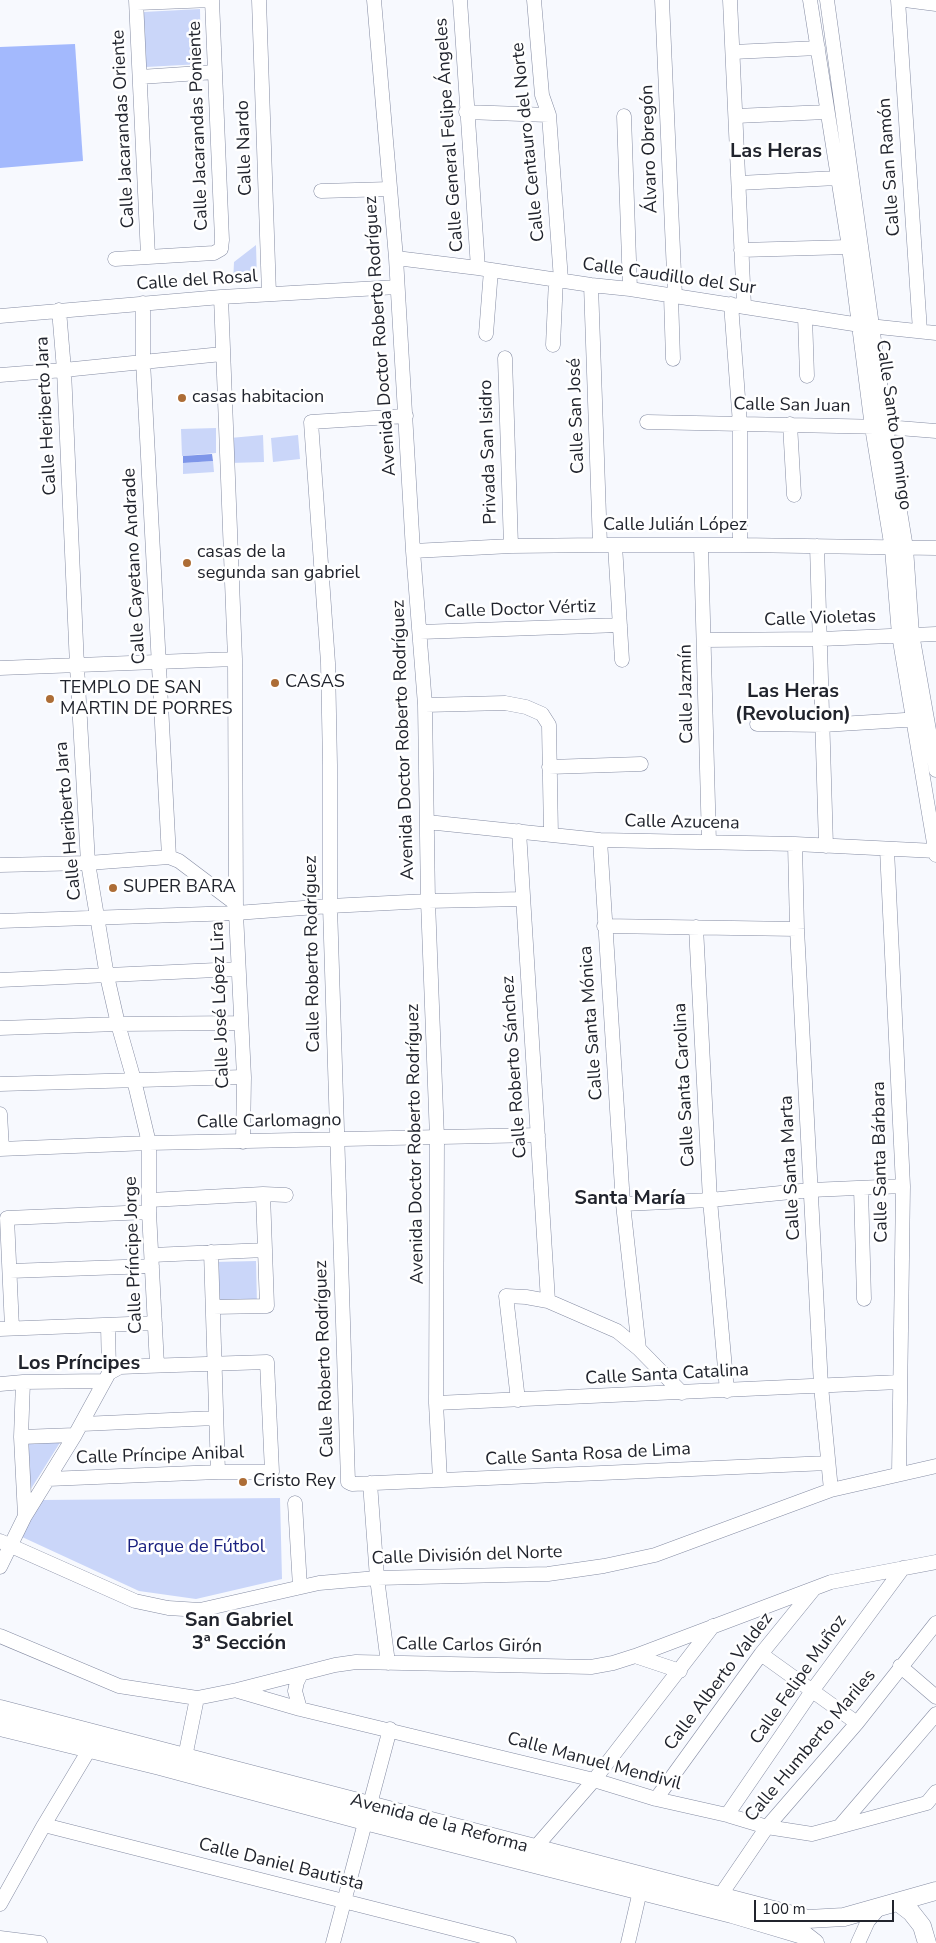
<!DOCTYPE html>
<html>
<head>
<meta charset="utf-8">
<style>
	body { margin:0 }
	#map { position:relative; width:936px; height:1943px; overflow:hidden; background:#f7f9fe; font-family:"Nunito Sans",sans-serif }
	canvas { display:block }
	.scale { position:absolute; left:754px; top:1900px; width:140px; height:22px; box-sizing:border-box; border:2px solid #21242d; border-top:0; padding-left:6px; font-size:15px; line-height:18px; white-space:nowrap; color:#21242d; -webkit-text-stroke:4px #fff; paint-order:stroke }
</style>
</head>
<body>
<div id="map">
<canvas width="936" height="1943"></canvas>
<div class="scale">100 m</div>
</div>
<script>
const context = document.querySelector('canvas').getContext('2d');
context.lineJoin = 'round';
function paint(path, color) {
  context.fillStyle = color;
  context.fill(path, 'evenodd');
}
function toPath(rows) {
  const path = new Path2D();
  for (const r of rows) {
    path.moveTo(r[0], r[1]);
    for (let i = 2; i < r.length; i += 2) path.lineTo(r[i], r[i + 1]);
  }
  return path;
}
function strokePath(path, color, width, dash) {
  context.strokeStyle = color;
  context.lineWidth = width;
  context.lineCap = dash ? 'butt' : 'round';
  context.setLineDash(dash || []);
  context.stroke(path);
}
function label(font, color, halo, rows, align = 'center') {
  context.font = font + ' "Nunito Sans",sans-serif';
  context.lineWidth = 5;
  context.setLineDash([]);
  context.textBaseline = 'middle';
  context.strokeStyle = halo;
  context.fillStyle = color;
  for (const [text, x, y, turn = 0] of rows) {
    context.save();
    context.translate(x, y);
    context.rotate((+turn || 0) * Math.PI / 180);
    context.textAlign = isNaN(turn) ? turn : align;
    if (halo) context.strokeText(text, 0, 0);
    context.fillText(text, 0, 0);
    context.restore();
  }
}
paint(toPath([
	[200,9,201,64,146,67,143,12],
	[256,245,257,280,233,284,234,262],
	[216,428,216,453,182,456,181,429],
	[263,435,264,462,230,463,230,438],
	[298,435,300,459,273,462,271,438],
	[213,461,214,472,183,474,183,463],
	[256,1261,257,1305,215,1306,213,1262],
	[61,1441,29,1492,25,1442],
	[280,1498,282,1579,196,1599,139,1591,20,1536,42,1500]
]), '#cad6f9');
paint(toPath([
	[75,44,83,161,0,168,0,47]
]), '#a3b9fd');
paint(toPath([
	[212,454,213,461,183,463,183,456]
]), '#7e96e9');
const minor = toPath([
	[136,0,148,256],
	[259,0,269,294],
	[374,0,396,258,413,551,425,705,428,901,437,1138,436,1403,440,1480],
	[460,0,478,268],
	[534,0,542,95,549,115,561,280],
	[662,0,675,296],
	[730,0,744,306],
	[810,0,849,247,872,427,892,549,899,635,936,855],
	[827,0,886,427,906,548,912,634,936,770],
	[898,0,920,331],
	[905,0,936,4],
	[137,3,212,0],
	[733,52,818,48],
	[140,77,215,72],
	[466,112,549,115],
	[624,116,630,289],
	[736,116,826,112],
	[739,183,837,178],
	[321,191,390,189],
	[741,250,849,247],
	[396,258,478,268,591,285,630,289,860,325,936,333],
	[115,259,214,253,221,249,222,240,212,0],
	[591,285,600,545],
	[671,296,673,359],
	[221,297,235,659,236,913,244,1077,243,1142],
	[143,303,143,361,169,857],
	[731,304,740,424,740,545],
	[59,310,64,370,77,666,88,863,107,976,118,1024,134,1080,149,1143,149,1212,157,1365],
	[0,316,221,297,397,287],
	[805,316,807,376],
	[486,334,491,270],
	[553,345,556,279],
	[505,358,511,546],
	[0,375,64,370,222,354],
	[406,416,311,422,328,663,330,765,330,906,348,1482,352,1484,828,1463],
	[647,422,886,427,936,431],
	[790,424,794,495],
	[615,545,622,660],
	[701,546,709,842],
	[817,546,826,846],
	[413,551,511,546,600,545,740,545,936,548],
	[420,632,620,625],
	[704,640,821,639,936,634],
	[0,668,235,659],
	[425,705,505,703,526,707,542,714,549,725,551,835],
	[757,724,823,725,921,719],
	[549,767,641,764],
	[427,822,600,840,795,844,936,851],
	[519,831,548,1301],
	[600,840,623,1204,639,1349],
	[795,844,797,929,821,1386,831,1490],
	[887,849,903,1186,899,1474],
	[0,865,88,863,169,857,179,861,236,904],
	[0,921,236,913,330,906,428,901,523,899],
	[604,926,797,929],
	[696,927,710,1200,727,1391],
	[0,980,238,969],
	[0,1028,118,1024,240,1023],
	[0,1084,244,1077],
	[0,1114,2,1149],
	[0,1149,149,1143,538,1135],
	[861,1188,864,1299],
	[150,1200,263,1194,286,1195],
	[623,1204,710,1200,811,1190,903,1186],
	[211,1252,218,1472],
	[152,1255,265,1250],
	[10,1271,152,1266],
	[213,1307,267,1306,263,1194],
	[12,1328,7,1218,149,1212],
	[0,1329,155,1323],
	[23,1382,21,1437,25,1516],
	[0,1384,23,1382,103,1381],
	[518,1400,506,1296,526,1297,548,1301,617,1331,639,1349,682,1393],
	[436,1403,899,1382],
	[82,1424,215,1418],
	[21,1437,75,1435],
	[48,1479,218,1472,272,1472,267,1362,145,1366,120,1367,109,1373],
	[370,1483,377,1578,388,1663],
	[295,1503,300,1587],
	[0,1541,135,1601,168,1608,200,1610,319,1583,377,1578,548,1574,604,1566,655,1555,831,1490,936,1466],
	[0,1567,25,1516,75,1435,109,1373,108,1325],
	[0,1636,119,1686,197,1698,237,1690,335,1665,356,1662,591,1667,613,1663,635,1656,831,1582,936,1562],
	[761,1654,857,1723],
	[635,1656,680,1671],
	[900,1666,936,1697],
	[238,1691,300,1709,594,1780,656,1799,727,1815,767,1827,812,1834,927,1803,936,1792],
	[300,1709,295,1691,297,1682,301,1674],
	[185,1757,197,1698],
	[656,1799,761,1654,813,1590],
	[727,1815,812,1691,903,1568],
	[44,1825,509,1943],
	[840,1826,936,1714],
	[534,1849,594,1780,713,1626],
	[720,1896,767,1827,857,1723,936,1623],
	[0,1904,44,1825,89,1750],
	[0,1938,40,1943],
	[333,1943,390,1729],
	[628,1943,640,1891],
	[858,1943,868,1921,880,1907]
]);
const major = toPath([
	[0,1709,808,1919,844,1917,936,1891],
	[0,1727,160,1766,365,1821,732,1914,806,1936,815,1943],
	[898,1902,911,1912,922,1926,927,1943]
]);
strokePath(minor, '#858ca3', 15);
strokePath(major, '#858ca3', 19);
strokePath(minor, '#fff', 14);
strokePath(major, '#fff', 18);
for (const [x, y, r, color] of [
	[182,398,5,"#ad6d36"],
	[187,563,5,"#ad6d36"],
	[275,683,5,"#ad6d36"],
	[50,699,5,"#ad6d36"],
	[113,888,5,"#ad6d36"],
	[243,1482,5,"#ad6d36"]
]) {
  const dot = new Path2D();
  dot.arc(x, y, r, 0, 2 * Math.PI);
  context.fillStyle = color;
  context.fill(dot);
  strokePath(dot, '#fff', 2);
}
label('18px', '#21242d', '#fff', [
	["Calle Jacarandas Poniente",199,126,-92],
	["Calle Jacarandas Oriente",124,129,-93],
	["Calle General Felipe Ángeles",450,135,-94],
	["Calle Centauro del Norte",529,142,-96],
	["Calle Nardo",245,148,-92],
	["Álvaro Obregón",650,149,-92],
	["Calle San Ramón",890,167,-94],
	["Calle Caudillo del Sur",669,277,8],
	["Calle del Rosal",197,281,-4],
	["Avenida Doctor Roberto Rodríguez",381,336,-94],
	["Calle San Juan",792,406,1],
	["Calle Heriberto Jara",47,416,-93],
	["Calle San José",577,416,-92],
	["Calle Santo Domingo",893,425,82],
	["Privada San Isidro",489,452,-92],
	["Calle Julián López",675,526],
	["Calle Cayetano Andrade",135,566,-93],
	["Calle Doctor Vértiz",520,610,-2],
	["Calle Violetas",820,619,-2],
	["Calle Jazmín",687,694,-91],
	["Avenida Doctor Roberto Rodríguez",404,740,-92],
	["Calle Heriberto Jara",69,821,-95],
	["Calle Azucena",682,823,1],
	["Calle Roberto Rodríguez",313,954,-91],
	["Calle José López Lira",221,1005,-92],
	["Calle Santa Mónica",592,1023,-94],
	["Calle Roberto Sánchez",515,1067,-94],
	["Calle Santa Carolina",685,1085,-93],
	["Calle Carlomagno",269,1122,-1],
	["Avenida Doctor Roberto Rodríguez",416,1144,-91],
	["Calle Santa Bárbara",881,1162,-91],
	["Calle Santa Marta",791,1168,-93],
	["Calle Príncipe Jorge",134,1255,-92],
	["Calle Roberto Rodríguez",325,1359,-92],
	["Calle Santa Catalina",667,1375,-3],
	["Calle Santa Rosa de Lima",588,1455,-3],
	["Calle Príncipe Anibal",160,1456,-2],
	["Calle División del Norte",467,1556,-2],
	["Calle Carlos Girón",469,1646,1],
	["Calle Felipe Muñoz",799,1680,-55],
	["Calle Alberto Valdez",719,1682,-53],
	["Calle Humberto Mariles",811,1746,-50],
	["Calle Manuel Mendivil",594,1762,15],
	["Avenida de la Reforma",439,1824,15],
	["Calle Daniel Bautista",281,1865,14]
]);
label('18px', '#21242d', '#fff', [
	["casas habitacion",192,398],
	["casas de la",197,553],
	["segunda san gabriel",197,574],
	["CASAS",285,683],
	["TEMPLO DE SAN",60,689],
	["MARTIN DE PORRES",60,710],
	["SUPER BARA",123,888],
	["Cristo Rey",253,1482]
], 'left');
label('18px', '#19207f', '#fff', [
	["Parque de Fútbol",196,1548]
]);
label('bold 20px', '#21242d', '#fff', [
	["Las Heras",776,152],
	["Las Heras",793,692],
	["(Revolucion)",793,715],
	["Santa María",630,1199],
	["Los Príncipes",79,1364],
	["San Gabriel",239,1621],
	["3ª Sección",239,1644]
]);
</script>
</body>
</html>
